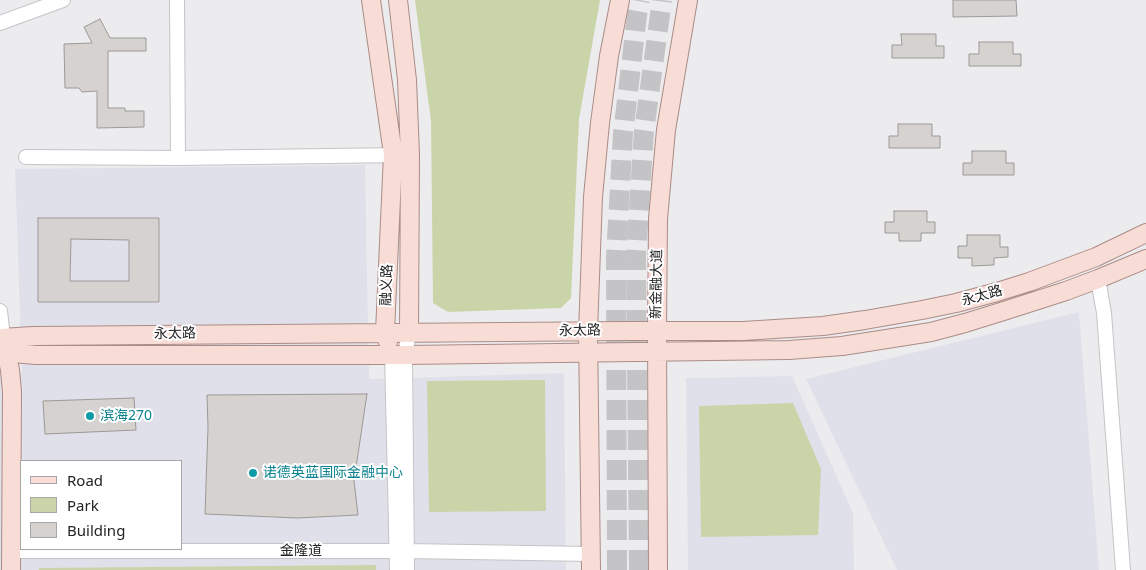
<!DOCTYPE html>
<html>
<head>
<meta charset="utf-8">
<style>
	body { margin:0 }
	#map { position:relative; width:1146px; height:570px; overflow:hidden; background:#ececef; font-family:"Noto Sans",sans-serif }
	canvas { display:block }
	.legend { position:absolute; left:20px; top:460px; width:162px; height:90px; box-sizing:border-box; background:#fff; border:1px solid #a7a7a7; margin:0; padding:6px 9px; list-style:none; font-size:15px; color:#232324 }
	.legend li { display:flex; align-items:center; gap:10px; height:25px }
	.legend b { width:25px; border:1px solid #a7a7a7 }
</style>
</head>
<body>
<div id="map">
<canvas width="1146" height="570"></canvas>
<ul class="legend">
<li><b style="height:6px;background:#f8dcd6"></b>Road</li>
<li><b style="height:14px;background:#cad4a9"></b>Park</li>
<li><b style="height:14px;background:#d5d2d0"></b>Building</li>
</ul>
</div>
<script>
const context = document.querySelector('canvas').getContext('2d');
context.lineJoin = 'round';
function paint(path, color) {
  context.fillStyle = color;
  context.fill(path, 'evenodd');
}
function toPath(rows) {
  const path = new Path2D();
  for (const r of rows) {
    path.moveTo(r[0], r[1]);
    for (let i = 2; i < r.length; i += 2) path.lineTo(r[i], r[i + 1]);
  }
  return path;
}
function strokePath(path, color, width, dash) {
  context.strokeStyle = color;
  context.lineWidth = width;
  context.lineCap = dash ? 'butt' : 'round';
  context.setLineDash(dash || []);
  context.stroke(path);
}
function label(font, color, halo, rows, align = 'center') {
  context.font = font + ' "Noto Sans","Noto Sans SC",sans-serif';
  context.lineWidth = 4;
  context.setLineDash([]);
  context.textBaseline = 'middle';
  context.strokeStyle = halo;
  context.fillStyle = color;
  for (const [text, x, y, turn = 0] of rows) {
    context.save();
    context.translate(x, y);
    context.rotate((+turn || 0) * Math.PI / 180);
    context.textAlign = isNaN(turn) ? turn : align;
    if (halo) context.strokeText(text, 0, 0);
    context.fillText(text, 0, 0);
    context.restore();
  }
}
paint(toPath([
	[365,165,369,379,564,373,566,570,0,570,0,374,22,373,15,169],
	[21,461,181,461,181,549,21,549],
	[1079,312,1099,570,897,570,806,379],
	[792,376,853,513,854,570,688,570,686,378]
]), '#e0e0ea');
paint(toPath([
	[415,0,600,0,579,119,571,298,561,308,448,312,433,303,431,121],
	[545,380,546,511,429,512,427,381],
	[793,403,821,469,818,535,701,537,699,406],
	[376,565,376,570,39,570,39,568]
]), '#cad4a9');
const building = toPath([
	[953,0,1016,0,1017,16,953,17,953,0],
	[100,19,110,38,146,38,146,51,108,51,108,108,125,108,125,111,144,111,144,127,97,128,97,91,82,92,79,88,65,88,64,44,92,43,84,27,100,19],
	[901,34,936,34,936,46,944,46,944,58,892,58,892,45,902,45,901,34],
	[979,42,1013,42,1013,54,1021,54,1021,66,969,66,969,54,979,54,979,42],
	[898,124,932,124,932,136,940,136,940,148,889,148,889,136,898,136,898,124],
	[972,151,1006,151,1006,163,1014,163,1014,175,963,175,963,163,972,163,972,151],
	[894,211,927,211,927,222,935,222,935,233,921,233,921,241,899,241,899,233,885,233,885,222,894,222,894,211],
	[38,218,159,218,159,302,38,302,38,218],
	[71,239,129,240,129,281,70,281,71,239],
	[967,235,1000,235,1000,247,1008,247,1008,257,994,258,994,265,972,266,972,258,958,258,958,246,967,246,967,235],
	[367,394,354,481,358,515,297,518,205,514,208,427,207,395,367,394],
	[134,398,136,430,45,434,43,401,134,398]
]);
paint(building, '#d5d2d0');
strokePath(building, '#9c9997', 1);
strokePath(toPath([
	[617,570,616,256,623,134,637,15,640,0],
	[639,570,636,256,644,131,662,0]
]), '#c4c4c6', 20, [20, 10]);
const minor = toPath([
	[0,23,63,0],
	[26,157,178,158,177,0],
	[178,158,403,155],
	[1098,279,1104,313,1123,570],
	[0,311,3,338],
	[392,355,397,570],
	[11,551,407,551,591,554],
	[407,570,405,355,409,333]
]);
const major = toPath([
	[371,0,393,154,385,332,388,342],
	[398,0,407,80,410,155,409,333],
	[0,338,33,336,625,331,743,331,823,326,865,320,922,310,956,303,997,292,1029,282,1096,257,1146,233],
	[4,341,10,370,12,392,11,570],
	[0,352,36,355,405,355,789,350,842,346,931,332,965,323,1007,310,1066,291,1098,279,1146,259],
	[591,570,588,331,593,197,600,123,609,56,620,0],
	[658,570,657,331,658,219,666,130,688,0]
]);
strokePath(minor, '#c4c4c7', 16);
strokePath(major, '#ab8c86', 20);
strokePath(minor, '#fff', 14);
strokePath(major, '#f8dcd6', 18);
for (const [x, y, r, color] of [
	[90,416,5,"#0f9aa8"],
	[253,473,5,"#0f9aa8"]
]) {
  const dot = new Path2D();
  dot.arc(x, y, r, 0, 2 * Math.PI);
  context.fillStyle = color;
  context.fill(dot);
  strokePath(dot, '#fff', 2);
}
label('14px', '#232324', '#fff', [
	["新金融大道",657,284,-89],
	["融义路",387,285,-88],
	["永太路",982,296,-16],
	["永太路",580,331,-1],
	["永太路",175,334,-1],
	["金隆道",301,551]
]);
label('14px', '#0d838f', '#fff', [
	["滨海270",100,416],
	["诺德英蓝国际金融中心",263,473]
], 'left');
</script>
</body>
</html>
